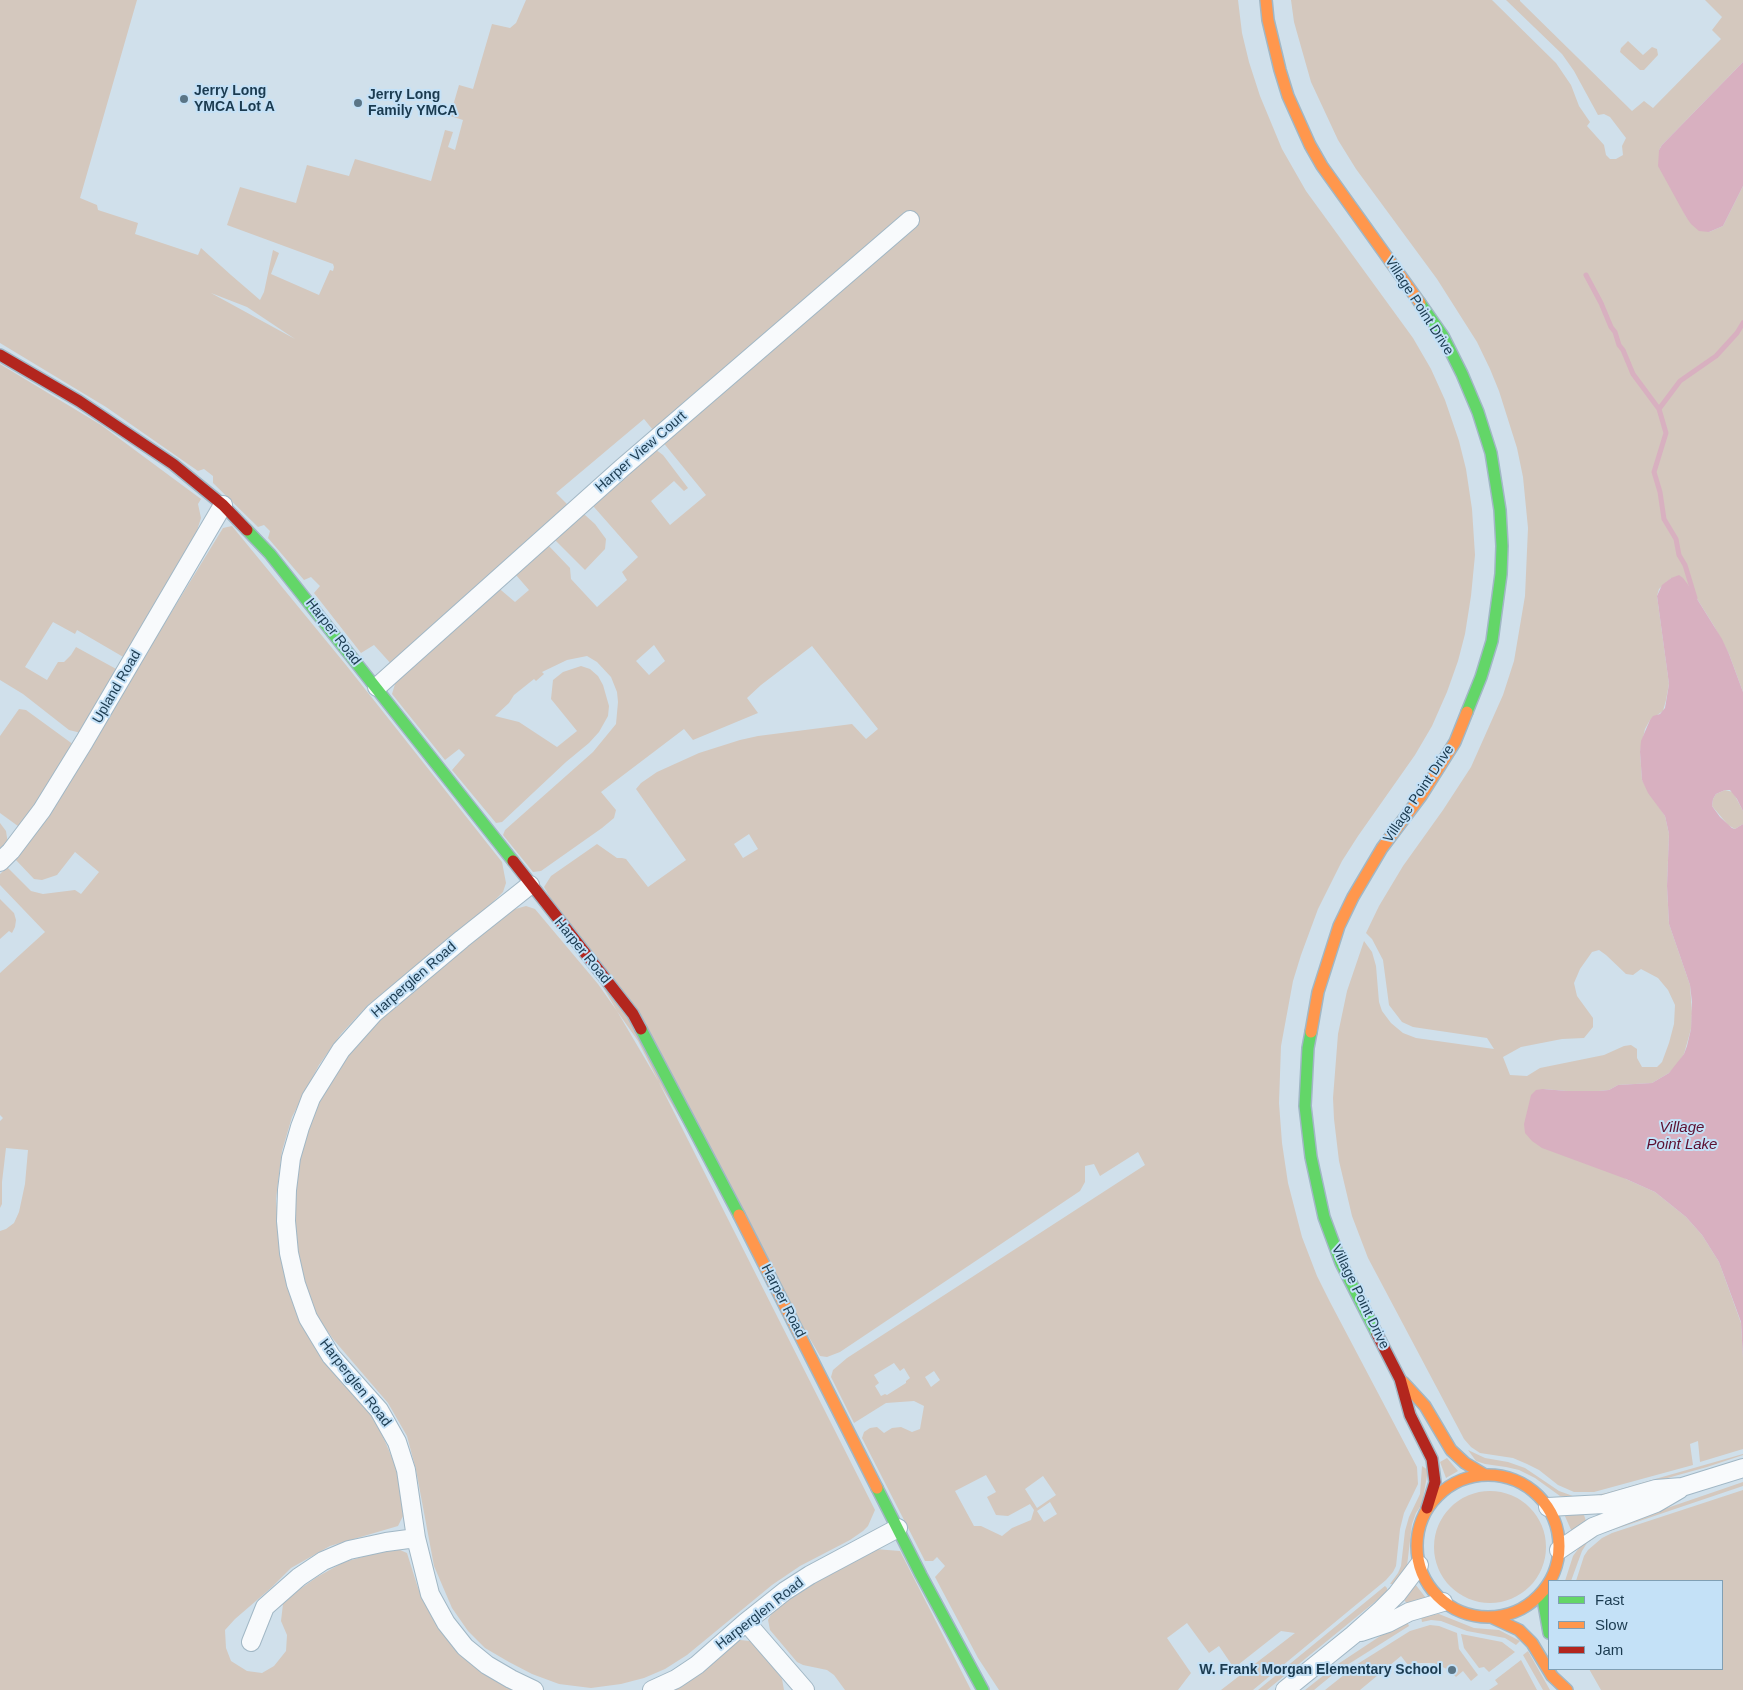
<!DOCTYPE html>
<html>
<head>
<meta charset="utf-8">
<style>
	body { margin:0 }
	#map { position:relative; width:1743px; height:1690px; overflow:hidden; background:#d0e0eb; font-family:Arial,sans-serif }
	canvas { display:block }
	.legend { position:absolute; left:1548px; top:1580px; width:175px; height:90px; box-sizing:border-box; background:#c4e1f7; border:1px solid #809fb4; margin:0; padding:6px 9px; list-style:none; font-size:15px; color:#1b3b50 }
	.legend li { display:flex; align-items:center; gap:10px; height:25px }
	.legend b { width:25px; border:1px solid #809fb4 }
</style>
</head>
<body>
<div id="map">
<canvas width="1743" height="1690"></canvas>
<ul class="legend">
<li><b style="height:6px;background:#63d668"></b>Fast</li>
<li><b style="height:6px;background:#ff974d"></b>Slow</li>
<li><b style="height:6px;background:#b3261e"></b>Jam</li>
</ul>
</div>
<script>
const context = document.querySelector('canvas').getContext('2d');
context.lineJoin = 'round';
function paint(path, color) {
  context.fillStyle = color;
  context.fill(path, 'evenodd');
}
function toPath(rows) {
  const path = new Path2D();
  for (const r of rows) {
    if (r.length === 3) {
      path.moveTo(r[0] + r[2], r[1]);
      path.arc(r[0], r[1], r[2], 0, 2 * Math.PI);
      continue;
    }
    path.moveTo(r[0], r[1]);
    for (let i = 2; i < r.length; i += 2) path.lineTo(r[i], r[i + 1]);
  }
  return path;
}
function strokePath(path, color, width, dash) {
  context.strokeStyle = color;
  context.lineWidth = width;
  context.lineCap = dash ? 'butt' : 'round';
  context.setLineDash(dash || []);
  context.stroke(path);
}
function label(font, color, halo, rows, align = 'center') {
  context.font = font + ' Arial,sans-serif';
  context.lineWidth = 4;
  context.setLineDash([]);
  context.textBaseline = 'middle';
  context.strokeStyle = halo;
  context.fillStyle = color;
  for (const [text, x, y, turn = 0] of rows) {
    context.save();
    context.translate(x, y);
    context.rotate((+turn || 0) * Math.PI / 180);
    context.textAlign = isNaN(turn) ? turn : align;
    if (halo) context.strokeText(text, 0, 0);
    context.fillText(text, 0, 0);
    context.restore();
  }
}
paint(toPath([
	[0,0,137,0,80,198,97,205,98,210,138,223,135,234,198,255,201,248,231,275,260,300,264,292,273,250,279,253,271,274,319,295,330,270,333,271,334,267,333,264,227,225,240,187,296,203,307,165,349,176,355,159,431,181,445,130,453,132,448,147,455,150,463,120,450,116,459,85,473,89,492,24,510,28,516,23,526,0,1238,0,1242,33,1249,62,1260,96,1282,149,1306,191,1413,338,1431,369,1445,400,1459,441,1466,469,1472,509,1475,555,1471,596,1465,634,1458,661,1447,692,1432,726,1415,755,1358,836,1342,861,1318,909,1301,955,1293,981,1281,1046,1279,1103,1282,1143,1288,1183,1302,1237,1317,1276,1330,1302,1417,1467,1418,1484,1404,1513,1400,1529,1396,1566,1393,1572,1386,1580,1253,1690,1221,1690,1295,1633,1281,1631,1234,1668,1219,1646,1209,1653,1187,1623,1167,1638,1191,1673,1178,1690,999,1690,978,1658,935,1577,945,1566,937,1557,933,1561,925,1561,862,1438,864,1432,870,1428,877,1427,884,1433,892,1428,901,1427,912,1432,920,1429,924,1406,914,1401,886,1403,854,1423,831,1377,833,1370,847,1358,1145,1165,1138,1152,1100,1176,1094,1164,1085,1166,1085,1182,1080,1191,840,1352,827,1357,820,1356,544,887,551,876,597,844,617,858,622,858,626,859,648,887,686,860,636,789,641,783,657,772,699,753,740,740,758,736,852,724,866,739,878,729,812,646,761,685,747,698,758,713,693,740,684,729,601,792,616,810,614,818,602,828,541,871,533,872,503,835,505,830,593,752,616,724,618,702,617,692,611,677,597,662,587,656,567,660,542,672,544,674,536,681,534,679,514,695,509,703,495,716,519,722,557,747,577,731,551,699,553,680,563,672,581,666,590,669,598,676,603,685,609,706,608,716,599,732,589,743,566,762,502,822,496,823,452,770,465,755,459,749,445,760,392,694,395,684,402,676,374,645,361,653,314,593,320,586,311,577,304,580,268,538,270,531,264,525,258,527,213,483,213,476,204,469,198,471,106,407,0,343],
	[211,293,247,307,295,339],
	[644,419,706,495,670,525,651,501,674,481,684,491,688,488,663,455,655,449,593,502,594,507,638,557,622,572,627,580,597,607,571,579,570,568,548,545,516,575,529,590,515,602,488,579,568,505,556,493],
	[654,645,665,661,649,675,636,661],
	[749,834,758,849,743,858,734,844],
	[894,1363,900,1371,904,1368,910,1378,906,1381,906,1383,887,1395,885,1394,881,1396,875,1386,879,1383,874,1375],
	[934,1371,940,1380,931,1387,925,1377],
	[986,1475,996,1492,987,1497,996,1515,1008,1516,1030,1504,1034,1510,1031,1520,1012,1528,1002,1536,981,1526,974,1526,955,1491],
	[1043,1476,1056,1495,1037,1508,1025,1489],
	[1050,1502,1057,1514,1044,1522,1037,1511],
	[1291,0,1492,0,1556,63,1571,85,1579,106,1590,122,1587,126,1604,145,1606,155,1610,159,1616,159,1623,155,1622,146,1626,138,1610,117,1604,114,1598,115,1574,71,1562,54,1506,0,1520,0,1520,1,1632,111,1644,101,1653,108,1721,39,1712,30,1722,17,1705,0,1743,0,1743,62,1662,145,1659,150,1686,217,1709,232,1723,226,1743,186,1743,692,1729,654,1714,626,1689,586,1671,578,1659,589,1657,596,1669,684,1666,700,1663,711,1650,720,1645,729,1640,752,1642,780,1665,816,1669,834,1667,886,1669,924,1690,985,1692,1013,1691,1029,1684,1054,1677,1065,1669,1073,1652,1083,1618,1085,1609,1090,1599,1091,1567,1091,1543,1089,1626,1179,1655,1192,1686,1217,1702,1235,1719,1262,1741,1323,1743,1358,1743,1449,1700,1462,1698,1441,1690,1444,1693,1465,1594,1492,1574,1492,1558,1485,1539,1470,1527,1464,1513,1458,1480,1453,1471,1447,1464,1439,1368,1258,1352,1216,1339,1161,1334,1119,1333,1098,1338,1034,1347,991,1364,941,1372,952,1376,966,1379,1002,1382,1011,1391,1023,1403,1033,1416,1038,1494,1049,1487,1038,1413,1027,1402,1022,1389,1005,1383,960,1372,939,1366,933,1379,906,1403,866,1443,810,1471,767,1503,695,1514,661,1525,596,1528,528,1523,477,1517,448,1499,391,1490,369,1477,342,1437,279,1356,169,1338,140,1311,82,1294,22],
	[1599,950,1606,955,1626,974,1633,975,1641,969,1658,978,1668,990,1675,1005,1674,1024,1669,1043,1662,1062,1657,1067,1642,1067,1637,1058,1637,1049,1631,1045,1624,1046,1604,1055,1540,1068,1527,1076,1510,1075,1503,1057,1521,1047,1562,1039,1584,1038,1593,1027,1593,1018,1577,996,1574,983,1580,969,1592,952],
	[1628,41,1643,55,1652,47,1657,49,1658,55,1644,70,1640,70,1620,52,1621,48],
	[0,364,101,425,201,499,198,504,201,518,194,540,125,658,77,630,75,634,53,622,25,667,47,680,58,662,64,662,71,655,76,647,118,670,81,733,69,730,23,694,0,680],
	[579,513,585,515,595,524,606,539,605,549,585,570,551,536],
	[232,526,346,665,502,862,506,883,503,892,490,905,368,1005,341,1034,319,1065,292,1117,282,1151,276,1199,279,1245,293,1303,304,1329,336,1371,373,1414,394,1462,399,1480,403,1516,398,1526,330,1546,291,1568,271,1588,235,1619,225,1630,226,1648,231,1661,247,1671,262,1673,274,1666,286,1651,287,1635,281,1621,283,1604,293,1594,317,1577,344,1562,388,1550,400,1550,407,1553,418,1588,438,1625,454,1647,475,1667,512,1690,0,1690,0,1231,6,1229,14,1223,19,1212,25,1184,28,1150,6,1148,2,1182,2,1204,0,1208,0,1121,3,1118,0,1115,0,973,45,932,0,885,0,874,7,867,31,891,43,894,75,890,81,894,99,872,75,852,57,875,42,880,34,879,15,859,120,696,223,528],
	[19,709,26,710,74,745,22,829,0,813,0,736],
	[1725,790,1733,792,1743,811,1743,824,1735,829,1728,825,1712,806,1713,799,1716,794],
	[0,823,6,831,8,844,0,851],
	[0,899,14,913,16,920,15,927,12,933,9,931,0,939],
	[526,906,535,909,598,984,638,1041,875,1510,868,1526,863,1531,850,1540,800,1566,772,1585,687,1655,665,1669,644,1678,621,1684,591,1688,559,1684,532,1674,509,1662,485,1648,468,1631,452,1608,434,1566,416,1470,407,1436,388,1403,333,1339,319,1319,309,1299,301,1273,293,1210,300,1149,320,1096,360,1034,508,911],
	[1468,1450,1485,1458,1508,1462,1525,1468,1559,1491,1573,1496,1581,1496,1578,1500,1560,1496,1535,1478,1519,1470,1506,1467,1485,1464,1476,1461],
	[1743,1454,1743,1455,1707,1467,1646,1484,1591,1499,1587,1497,1606,1493],
	[1447,1458,1458,1471,1446,1478,1440,1462],
	[1422,1466,1428,1470,1422,1504,1416,1513,1412,1524,1407,1566,1403,1575,1396,1584,1390,1584,1398,1573,1401,1566,1405,1531,1409,1517,1420,1494],
	[1743,1482,1743,1486,1601,1534,1603,1530],
	[1743,1490,1743,1690,1601,1690,1589,1669,1722,1669,1722,1581,1576,1581,1584,1556,1588,1550,1602,1538,1612,1533],
	[1490,1547,56],
	[1566,1513,1584,1515,1586,1521,1572,1532,1564,1514],
	[1591,1536,1596,1537,1587,1543,1582,1551,1571,1581,1565,1581,1573,1556,1584,1541],
	[875,1549,900,1551,971,1690,845,1690,834,1675,827,1670,803,1665,797,1662,770,1630,768,1620,774,1609,816,1578],
	[1415,1584,1426,1598,1407,1604,1403,1598],
	[1385,1586,1387,1588,1387,1592,1267,1690,1258,1690],
	[1439,1614,1474,1628,1499,1630,1520,1641,1516,1645,1505,1638,1467,1631,1441,1621,1431,1620,1422,1622,1421,1616,1427,1615],
	[1406,1619,1409,1626,1336,1672,1314,1690,1305,1690,1338,1664],
	[1430,1625,1439,1626,1457,1633,1459,1649,1478,1675,1471,1681,1463,1671,1456,1677,1449,1670,1434,1663,1414,1663,1408,1665,1401,1656,1360,1690,1325,1690,1359,1663,1410,1631],
	[1461,1634,1502,1642,1515,1652,1489,1672,1484,1667,1479,1668,1464,1648],
	[740,1640,750,1641,757,1645,782,1679,784,1690,668,1690,722,1654],
	[1528,1651,1550,1690,1543,1690,1523,1655],
	[1521,1660,1537,1690,1489,1690,1498,1684,1495,1680]
]), '#d4c8be');
paint(toPath([
	[1743,62,1743,186,1723,226,1709,232,1699,231,1691,224,1686,217,1658,166,1659,150,1662,145],
	[1679,575,1683,578,1689,586,1722,639,1729,654,1743,692,1743,811,1737,799,1730,790,1725,790,1716,794,1713,799,1712,806,1720,817,1732,828,1735,829,1743,824,1743,1358,1741,1322,1719,1262,1702,1235,1686,1217,1655,1192,1626,1179,1542,1148,1532,1141,1525,1133,1524,1124,1531,1095,1536,1090,1543,1089,1567,1091,1599,1091,1609,1090,1618,1085,1652,1083,1669,1073,1684,1054,1687,1046,1691,1029,1692,1002,1690,985,1669,924,1667,886,1669,834,1665,816,1648,793,1642,780,1640,752,1641,741,1650,720,1653,716,1660,714,1665,708,1669,684,1657,596,1662,585,1671,578]
]), '#d8b0c0');
strokePath(toPath([
	[1586,275,1601,303,1611,327,1615,332,1619,345,1623,350,1633,374,1659,409,1666,433,1654,472,1660,492,1664,519,1676,539,1679,555,1685,565,1695,598],
	[1659,409,1680,381,1716,356,1737,333,1743,323]
]), '#d8b0c0', 5);
const street = toPath([
	[377,687,622,468,910,220],
	[0,862,11,851,42,810,84,742,223,505],
	[530,885,462,939,374,1013,341,1050,311,1098,300,1127,291,1158,287,1190,286,1221,289,1253,296,1284,308,1318,331,1356,379,1410,397,1442,406,1470,416,1538,430,1594,446,1623,465,1647,487,1665,511,1679,534,1690],
	[1548,1507,1604,1504,1656,1489,1682,1487,1743,1468],
	[1559,1550,1593,1527,1656,1503,1680,1489],
	[746,1622,805,1690],
	[1361,1632,1388,1623,1409,1612,1443,1602],
	[251,1642,265,1607,299,1577,323,1561,349,1550,386,1542,416,1538],
	[652,1690,676,1679,697,1665,746,1622,785,1591,810,1575,898,1528],
	[1285,1690,1353,1635,1380,1611,1397,1594,1419,1565]
]);
const fast = toPath([
	[1420,303,1443,336,1462,374,1478,412,1491,453,1500,510,1502,546,1501,574,1492,641,1481,677,1467,712],
	[247,530,270,554,513,861],
	[641,1029,739,1215],
	[1311,1032,1308,1048,1305,1106,1311,1157,1324,1217,1341,1263,1377,1334],
	[877,1488,921,1575,983,1690],
	[1542,1593,1549,1633]
]);
const slow = toPath([
	[1266,0,1268,20,1280,70,1288,96,1310,145,1322,166,1420,303],
	[1311,1032,1318,992,1339,926,1353,897,1382,848,1421,796,1455,742,1467,712],
	[739,1215,877,1488],
	[1403,1382,1425,1406,1451,1450,1465,1463,1485,1475],
	[1488,1546,71],
	[1493,1618,1519,1630,1532,1643,1552,1676,1567,1690]
]);
const jam = toPath([
	[0,355,79,401,173,464,223,505,247,530],
	[513,861,633,1014,641,1029],
	[1377,1334,1400,1379,1410,1415,1432,1459,1435,1482,1427,1508]
]);
strokePath(street, '#a1b7c5', 20);
strokePath(fast, '#a1b7c5', 14);
strokePath(slow, '#a1b7c5', 14);
strokePath(jam, '#a1b7c5', 14);
strokePath(street, '#f8fafc', 18);
strokePath(fast, '#63d668', 11);
strokePath(slow, '#ff974d', 11);
strokePath(jam, '#b3261e', 11);
for (const [x, y, r, color] of [
	[184,99,5,"#5a7586"],
	[358,103,5,"#5a7586"],
	[1452,1670,5,"#5a7586"]
]) {
  const dot = new Path2D();
  dot.arc(x, y, r, 0, 2 * Math.PI);
  context.fillStyle = color;
  context.fill(dot);
  strokePath(dot, '#c4e1f7', 2);
}
label('bold 14px', '#1b3b50', '#c4e1f7', [
	["Jerry Long",194,91],
	["YMCA Lot A",194,107],
	["Jerry Long",368,95],
	["Family YMCA",368,111],
	["W. Frank Morgan Elementary School",1442,1670,"right"]
], 'left');
label('14px', '#1b3b50', '#c4e1f7', [
	["Village Point Drive",1419,306,57],
	["Harper View Court",641,452,-41],
	["Harper Road",333,632,52],
	["Upland Road",117,687,-60],
	["Village Point Drive",1419,794,-56],
	["Harper Road",582,951,51],
	["Harperglen Road",414,980,-41],
	["Village Point Drive",1360,1297,64],
	["Harper Road",783,1301,63],
	["Harperglen Road",355,1383,52],
	["Harperglen Road",760,1614,-38]
]);
label('italic 15px', '#5c1030', '#c4e1f7', [
	["Village",1682,1128],
	["Point Lake",1682,1145]
]);
</script>
</body>
</html>
